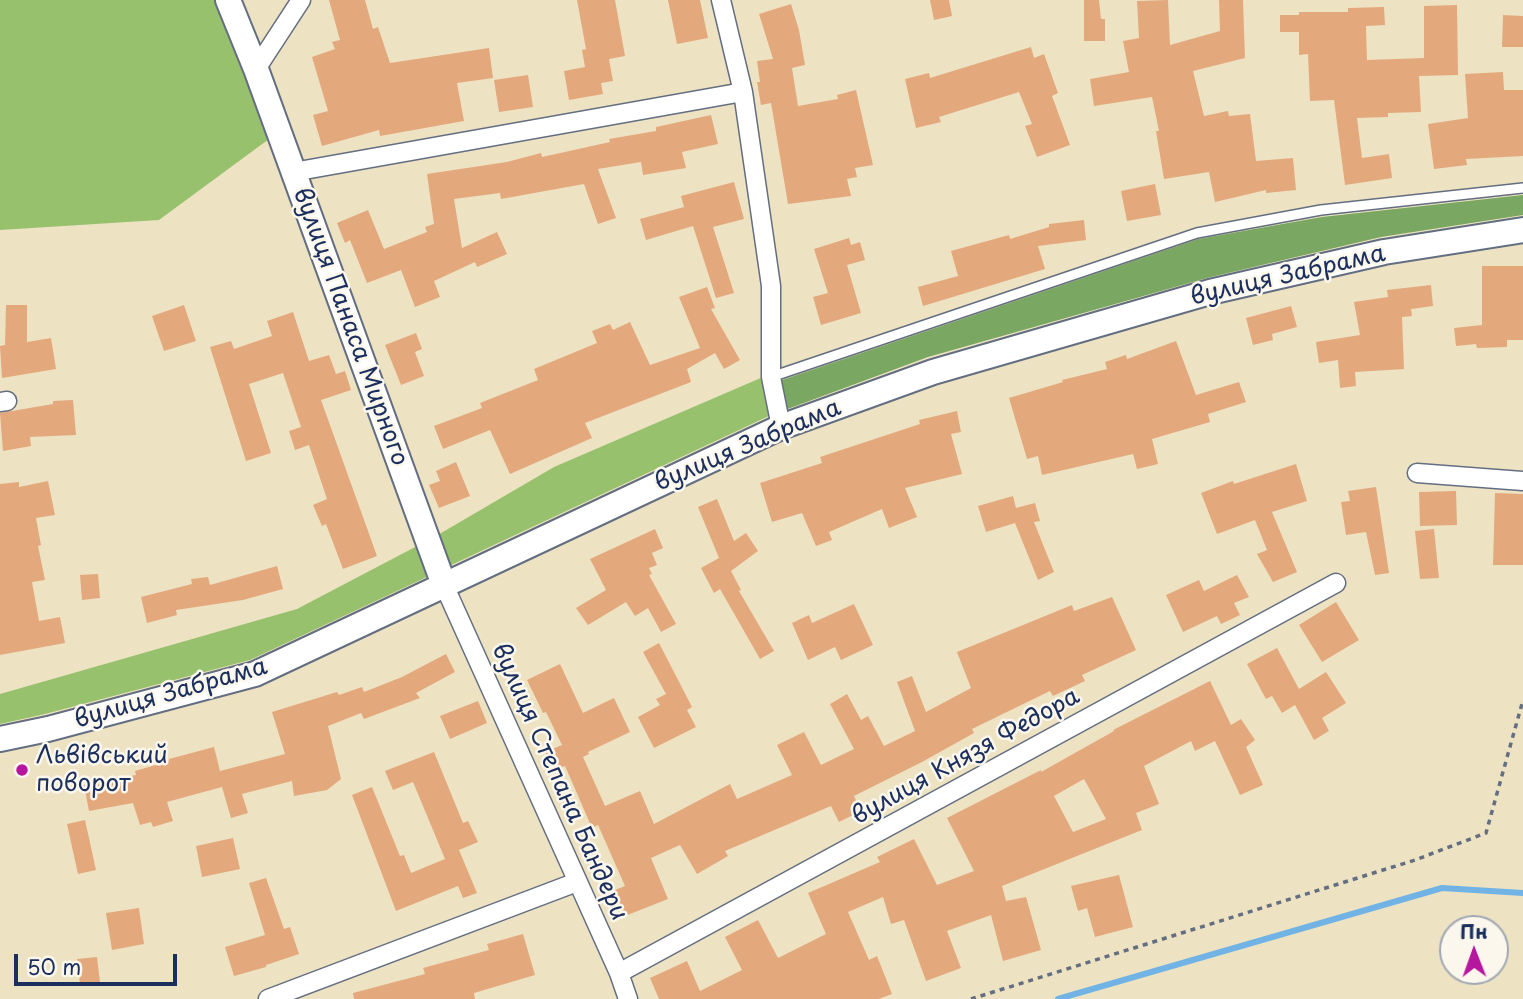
<!DOCTYPE html>
<html>
<head>
<meta charset="utf-8">
<style>
	body { margin:0 }
	#map { position:relative; width:1523px; height:999px; overflow:hidden; background:#ede3c3; font-family:"Playpen Sans",sans-serif }
	canvas { display:block }
	.north { position:absolute; left:1439px; top:915px; width:70px; height:70px; box-sizing:border-box; background:#fbf7ec; border:2px solid #a1a7b3; border-radius:50%; rotate:359deg; font-size:19px; font-weight:700; line-height:28px; text-align:center; color:#1b2f5e }
	.north::after { content:''; display:block; margin:auto; width:24px; height:32px; background:#b5179e; clip-path:polygon(50% 0,100% 100%,50% 72%,0 100%) }
	.scale { position:absolute; left:14px; top:954px; width:163px; height:32px; box-sizing:border-box; border:4px solid #1b2f5e; border-top:0; padding-left:9px; font-size:21px; line-height:24px; white-space:nowrap; color:#1b2f5e; -webkit-text-stroke:5px #fbf7ec; paint-order:stroke }
</style>
</head>
<body>
<div id="map">
<canvas width="1523" height="999"></canvas>
<div class="north">Пн</div>
<div class="scale">50 m</div>
</div>
<script>
const context = document.querySelector('canvas').getContext('2d');
context.lineJoin = 'round';
function paint(path, color) {
  context.fillStyle = color;
  context.fill(path, 'evenodd');
}
function toPath(rows) {
  const path = new Path2D();
  for (const r of rows) {
    path.moveTo(r[0], r[1]);
    for (let i = 2; i < r.length; i += 2) path.lineTo(r[i], r[i + 1]);
  }
  return path;
}
function strokePath(path, color, width, dash) {
  context.strokeStyle = color;
  context.lineWidth = width;
  context.lineCap = dash ? 'butt' : 'round';
  context.setLineDash(dash || []);
  context.stroke(path);
}
function label(font, color, halo, rows, align = 'center') {
  context.font = font + ' "Playpen Sans",sans-serif';
  context.lineWidth = 5;
  context.setLineDash([]);
  context.textBaseline = 'middle';
  context.strokeStyle = halo;
  context.fillStyle = color;
  for (const [text, x, y, turn = 0] of rows) {
    context.save();
    context.translate(x, y);
    context.rotate((+turn || 0) * Math.PI / 180);
    context.textAlign = isNaN(turn) ? turn : align;
    if (halo) context.strokeText(text, 0, 0);
    context.fillText(text, 0, 0);
    context.restore();
  }
}
paint(toPath([
	[0,0,216,0,247,76,269,139,159,220,0,230],
	[763,377,771,415,447,567,436,536,554,467],
	[417,546,429,576,250,660,45,714,0,724,0,694,297,609]
]), '#98c16e');
paint(toPath([
	[1523,195,1523,215,1381,237,1207,278,928,357,785,410,779,381,1198,239,1322,217]
]), '#7aa761');
strokePath(toPath([
	[1058,999,1442,888,1523,893]
]), '#72b3e6', 6);
paint(toPath([
	[329,0,365,0,373,29,378,27,390,63,489,48,493,78,457,83,464,121,380,136,379,130,322,146,313,115,328,111,312,57,335,49,332,42,340,40],
	[577,0,615,0,625,56,609,59,613,81,601,83,603,94,569,100,564,71,585,67,582,50,586,49],
	[668,0,700,0,708,38,677,44],
	[930,0,949,0,952,16,934,20],
	[1084,0,1099,0,1101,19,1105,19,1105,41,1084,41],
	[1168,0,1170,45,1220,31,1219,0,1243,0,1245,58,1193,71,1204,116,1228,111,1229,116,1250,114,1256,161,1293,158,1296,190,1266,193,1266,190,1215,202,1209,172,1164,179,1156,131,1159,131,1152,97,1094,106,1090,79,1129,72,1123,41,1139,38,1137,1],
	[791,4,799,30,805,65,792,68,798,106,838,99,837,95,856,90,873,165,855,168,857,177,847,179,851,196,788,204,771,103,761,105,757,82,760,82,757,61,773,59,759,14],
	[1457,5,1458,75,1419,76,1421,112,1388,113,1388,117,1357,118,1362,158,1389,154,1392,178,1345,185,1334,100,1310,101,1308,54,1299,55,1299,32,1280,32,1280,15,1299,15,1299,12,1348,12,1348,8,1384,7,1385,25,1366,26,1367,60,1424,58,1424,6],
	[1503,15,1523,16,1523,47,1502,47],
	[1031,47,1034,58,1044,54,1058,93,1052,96,1070,145,1037,157,1025,126,1032,124,1019,92,939,117,941,122,916,128,905,79,929,73,930,78],
	[1503,72,1504,90,1523,90,1523,156,1466,159,1467,165,1434,169,1428,124,1468,118,1465,74],
	[528,75,533,107,499,112,494,80],
	[711,115,718,144,682,152,686,168,643,175,641,162,598,169,616,218,598,224,584,184,501,199,500,193,454,199,462,248,497,232,507,254,477,267,475,262,434,281,440,297,415,307,401,270,367,283,350,240,345,243,337,223,368,210,384,249,427,232,425,227,434,224,427,174,507,162,541,153,542,157,610,142,609,139,656,131,656,127],
	[734,182,744,219,713,227,734,293,716,298,693,226,646,240,640,219,684,207,681,196],
	[1155,184,1161,215,1127,221,1121,191],
	[1084,220,1086,240,1038,246,1045,269,923,306,918,287,958,276,951,251,1009,235,1010,239,1049,227,1049,224],
	[849,238,851,245,860,242,865,260,847,265,861,313,821,325,813,297,828,293,814,249],
	[1482,266,1523,266,1523,340,1507,340,1507,347,1477,348,1476,344,1456,346,1454,328,1482,325],
	[1431,285,1433,306,1411,309,1412,316,1402,317,1404,369,1355,372,1356,386,1340,388,1338,360,1319,363,1316,342,1360,335,1354,302,1388,297,1387,290],
	[707,287,715,308,711,309,740,360,724,369,715,353,687,369,691,382,585,423,592,438,510,474,490,430,443,449,434,426,482,408,480,403,538,380,534,369,597,343,592,331,610,324,613,330,630,322,650,365,700,348,679,297],
	[6,305,27,305,27,342,51,338,56,369,2,378,0,346,5,345],
	[184,305,196,341,164,351,152,316],
	[1291,306,1297,327,1272,334,1273,340,1253,345,1246,318],
	[293,312,309,361,329,355,336,374,345,371,351,390,321,400,377,556,343,569,326,524,322,526,313,505,327,499,309,445,295,450,289,431,301,427,283,373,249,384,271,453,246,461,210,347,231,341,234,349,272,336,267,321],
	[416,333,422,349,415,352,424,376,401,385,385,345],
	[1176,341,1196,395,1239,382,1246,402,1208,414,1210,422,1152,439,1158,464,1137,469,1133,454,1042,475,1038,456,1027,459,1009,398,1063,382,1062,380,1107,369,1105,362,1126,355,1127,359],
	[73,400,76,435,30,437,31,446,3,451,0,413,53,404,53,401],
	[957,411,961,432,951,434,962,474,905,488,917,517,889,528,882,509,829,532,832,540,816,546,802,513,772,522,760,483,822,463,820,457,920,424,919,420],
	[456,462,470,496,439,508,429,485,440,481,436,471],
	[1296,464,1307,501,1272,512,1297,572,1273,582,1257,554,1267,550,1255,520,1217,534,1201,493,1233,481,1234,484],
	[48,481,55,515,36,518,41,545,38,546,45,580,32,582,39,621,60,617,65,643,0,655,0,484,19,482,19,487],
	[1376,487,1389,573,1375,575,1366,532,1346,535,1341,502,1350,501,1348,491],
	[1456,491,1457,525,1420,526,1419,492],
	[1495,493,1523,494,1523,565,1493,565],
	[1013,496,1016,508,1035,503,1040,521,1034,522,1054,572,1038,580,1015,523,986,532,978,506],
	[717,499,734,541,746,533,758,551,731,571,741,590,739,591,774,651,760,659,720,589,714,593,701,568,719,558,698,507],
	[655,529,663,548,652,553,657,565,649,568,652,574,649,575,676,624,661,632,648,608,635,616,626,602,588,625,576,608,606,590,590,559],
	[1434,529,1439,578,1420,579,1415,531],
	[277,566,283,589,243,600,176,610,177,615,147,623,141,597,192,584,191,579,208,577,210,585],
	[98,574,100,598,82,600,80,575],
	[1237,575,1249,597,1234,603,1240,615,1221,624,1217,616,1183,632,1166,595,1199,580,1204,591],
	[1112,597,1136,650,1082,675,1085,681,1053,696,1050,691,972,729,974,733,922,762,854,796,861,811,839,822,831,806,725,851,728,856,697,874,680,845,651,858,668,899,625,916,615,890,625,886,598,825,592,828,565,766,554,771,545,752,562,745,546,712,543,713,527,680,560,664,583,713,614,698,630,732,588,752,589,754,583,757,605,806,640,791,654,824,730,784,737,799,792,775,777,745,804,732,821,765,854,749,830,704,847,694,861,720,868,716,884,746,915,731,897,682,912,676,926,712,971,688,957,652,1072,605,1074,611],
	[1336,602,1359,640,1322,662,1299,625],
	[854,604,873,645,841,660,835,647,808,660,792,623,809,615,812,623],
	[659,643,692,707,687,710,696,727,654,748,638,717,660,705,656,699,666,694,643,652],
	[1277,648,1299,689,1326,672,1346,703,1322,718,1329,731,1314,740,1295,705,1282,713,1272,696,1266,699,1247,664],
	[446,654,455,672,416,693,420,698,364,719,361,713,328,726,341,779,327,790,294,796,292,781,242,794,248,813,231,818,222,787,167,802,173,821,153,827,151,822,140,825,133,803,89,811,84,785,136,775,135,771,169,761,169,759,214,747,220,771,285,754,272,712,337,692,339,695,362,687,364,692,402,677],
	[1210,681,1231,725,1241,719,1255,740,1246,747,1263,785,1240,795,1215,741,1195,751,1191,741,1144,766,1159,804,1136,813,1142,830,1002,886,1006,901,1026,897,1041,950,1003,961,991,915,947,931,961,968,926,981,904,920,891,924,883,897,848,912,869,960,877,956,892,994,879,999,659,999,650,978,687,961,700,991,742,970,725,937,758,920,778,958,826,934,808,893,880,862,877,857,914,839,937,885,974,871,947,818,1041,770,1041,772,1114,731,1113,730],
	[1084,779,1106,819,1073,832,1054,796],
	[478,701,487,723,450,739,440,716],
	[434,752,463,823,468,821,478,842,459,850,477,893,463,898,458,886,396,911,352,795,372,787,400,856,404,855,411,873,445,859,413,782,393,790,385,771],
	[85,820,96,870,78,874,67,824],
	[233,838,240,869,202,877,196,846],
	[1119,875,1133,927,1095,937,1087,908,1078,911,1071,886],
	[266,878,284,929,290,927,299,954,266,965,266,967,234,976,225,947,265,935,249,883],
	[139,908,144,944,112,950,106,913],
	[523,934,535,975,474,993,475,999,354,999,353,993,425,974,423,968,489,950,487,944],
	[97,957,100,982,80,984,77,959]
]), '#e4a87d');
const lane = toPath([
	[771,377,1197,233,1321,210,1523,188]
]);
const street = toPath([
	[721,0,743,92,771,286,771,377,781,427],
	[256,69,301,0],
	[293,172,743,92],
	[0,402,7,401],
	[1417,473,1523,481],
	[444,585,619,973,628,999],
	[619,973,1336,583],
	[268,999,577,882]
]);
const secondary = toPath([
	[228,0,256,69,444,585],
	[0,739,48,729,255,674,781,427,933,372,1210,292,1384,252,1523,230]
]);
strokePath(lane, '#646e81', 12);
strokePath(street, '#646e81', 21);
strokePath(secondary, '#646e81', 28);
strokePath(toPath([
	[971,999,1415,860,1486,833,1523,700]
]), '#646e81', 3.5, [5, 5]);
strokePath(lane, '#fff', 9);
strokePath(street, '#fff', 18);
strokePath(secondary, '#fff', 24);
for (const [x, y, r, color] of [
	[22,770,7,"#b5179e"]
]) {
  const dot = new Path2D();
  dot.arc(x, y, r, 0, 2 * Math.PI);
  context.fillStyle = color;
  context.fill(dot);
  strokePath(dot, '#fbf7ec', 2.5);
}
label('24px', '#1b2f5e', '#fbf7ec', [
	["вулиця Забрама",1288,276,-13],
	["вулиця Панаса Мирного",350,327,70],
	["вулиця Забрама",748,446,-23],
	["вулиця Забрама",171,694,-16],
	["вулиця Князя Федора",966,757,-29],
	["вулиця Степана Бандери",559,782,66]
]);
label('24px', '#1b2f5e', '#fbf7ec', [
	["Львівський",36,756],
	["поворот",36,784]
], 'left');
</script>
</body>
</html>
